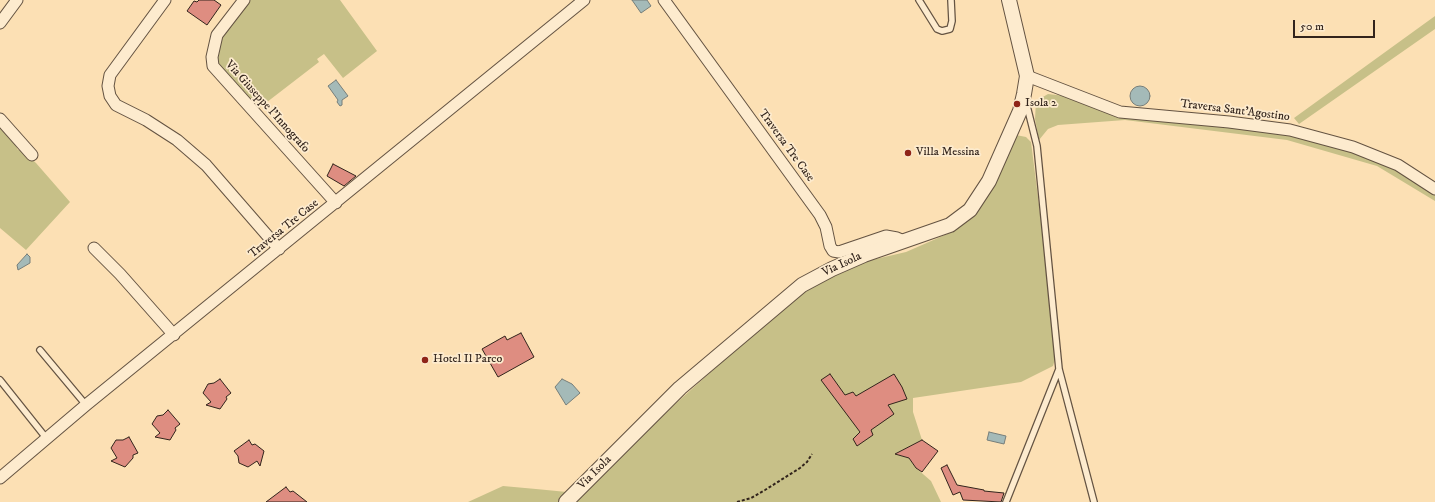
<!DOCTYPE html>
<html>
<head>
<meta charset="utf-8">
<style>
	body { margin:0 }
	#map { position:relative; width:1435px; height:502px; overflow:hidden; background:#fce0b4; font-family:"IM FELL DW Pica",serif }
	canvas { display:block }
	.scale { position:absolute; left:1293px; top:20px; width:82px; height:18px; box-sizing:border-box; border:2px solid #32241c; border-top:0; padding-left:5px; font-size:12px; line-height:14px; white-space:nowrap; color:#32241c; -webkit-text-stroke:3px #fdebce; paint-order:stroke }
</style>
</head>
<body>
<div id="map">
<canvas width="1435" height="502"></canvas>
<div class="scale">50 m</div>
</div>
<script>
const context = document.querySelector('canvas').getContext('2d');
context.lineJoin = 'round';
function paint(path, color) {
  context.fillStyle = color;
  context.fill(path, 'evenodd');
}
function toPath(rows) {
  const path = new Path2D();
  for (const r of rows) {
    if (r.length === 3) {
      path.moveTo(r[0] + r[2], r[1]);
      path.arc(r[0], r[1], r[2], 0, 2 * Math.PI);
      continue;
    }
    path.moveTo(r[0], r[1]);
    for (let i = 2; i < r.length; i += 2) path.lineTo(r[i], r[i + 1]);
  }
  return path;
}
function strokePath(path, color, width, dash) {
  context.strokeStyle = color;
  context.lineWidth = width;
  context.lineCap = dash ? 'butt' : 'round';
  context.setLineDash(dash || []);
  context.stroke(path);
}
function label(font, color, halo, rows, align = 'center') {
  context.font = font + ' "IM FELL DW Pica",serif';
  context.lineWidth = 3.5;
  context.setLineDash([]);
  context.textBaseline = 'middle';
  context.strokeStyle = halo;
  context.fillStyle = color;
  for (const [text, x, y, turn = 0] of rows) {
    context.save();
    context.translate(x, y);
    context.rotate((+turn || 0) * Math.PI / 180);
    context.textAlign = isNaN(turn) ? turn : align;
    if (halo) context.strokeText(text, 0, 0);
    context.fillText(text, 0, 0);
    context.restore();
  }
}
paint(toPath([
	[249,0,340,0,377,51,343,78,324,54,317,59,319,62,258,109,218,66,216,55,221,37],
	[1435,16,1435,29,1299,124,1294,118],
	[1048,94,1065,96,1111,113,1293,135,1348,150,1395,168,1435,195,1435,201,1377,166,1287,140,1125,120,1058,125,1048,129,1039,140,1035,119,1036,101],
	[0,125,14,142,18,150,22,150,36,163,70,202,26,250,0,228],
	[1016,135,1026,137,1031,142,1041,221,1055,359,1053,366,1021,382,913,398,913,412,922,440,895,454,909,458,916,468,931,481,941,502,573,502,673,406,804,288,863,262,906,252,954,231],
	[503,486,536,489,567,492,558,502,468,502]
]), '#c7c088');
const water = toPath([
	[632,0,647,0,651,6,641,13,632,0],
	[336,80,348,96,342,100,342,105,340,106,337,102,338,100,328,86,336,80],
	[1140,96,10],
	[27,254,30,257,30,263,18,270,17,265,27,254],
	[562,379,572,384,580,393,566,405,555,387,562,379],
	[989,432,1006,436,1004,444,987,440,989,432]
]);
paint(water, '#a4bab8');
strokePath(water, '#767e7a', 1);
const building = toPath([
	[199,0,214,0,221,5,207,25,187,11,194,1,197,2,199,0],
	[333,164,356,176,344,186,327,176,333,164],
	[521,333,534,357,498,377,482,349,505,336,507,340,521,333],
	[830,374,845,395,853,392,856,396,894,374,902,387,907,399,888,405,894,414,871,430,873,435,857,446,853,439,860,432,821,380,830,374],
	[220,379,231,393,226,397,227,399,220,409,206,405,211,402,203,393,208,384,214,383,220,379],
	[168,410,180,424,175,428,176,430,170,440,155,437,160,433,152,424,157,416,163,415,168,410],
	[129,437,138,453,133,455,133,458,125,467,111,461,117,458,111,448,116,440,123,440,129,437],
	[249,440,252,445,255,444,264,451,260,466,257,461,248,467,239,463,238,456,234,451,249,440],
	[922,440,938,451,922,472,916,468,909,458,895,454,922,440],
	[947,465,957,485,984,490,984,491,1004,493,1001,502,963,500,960,492,953,495,941,468,947,465],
	[286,487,290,492,293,491,307,502,266,502,286,487]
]);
paint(building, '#de8d81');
strokePath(building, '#32241c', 1);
const service = toPath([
	[919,0,937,29,942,31,950,29,952,21,951,0],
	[1026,102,1037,146,1059,369,1094,502],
	[40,350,86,405],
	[0,380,47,439],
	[1006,502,1059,369]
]);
const minor = toPath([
	[165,0,110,75,108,86,110,96,116,105,146,120,177,140,206,165,279,249],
	[244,0,217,35,212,57,213,66,336,203],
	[664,0,820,215,826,227,830,246,833,251,839,252,886,236,897,238,904,241],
	[0,23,17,0],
	[1027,76,1120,112,1229,122,1290,130,1353,147,1398,165,1435,189],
	[0,119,32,155],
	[94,248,120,274,174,335],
	[0,478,86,405,584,0]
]);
const tertiary = toPath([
	[566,502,680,388,802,285,832,269,864,255,950,225,970,210,989,181,1020,111,1024,94,1027,76,1009,0]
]);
strokePath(service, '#645342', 8);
strokePath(minor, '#645342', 13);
strokePath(tertiary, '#645342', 16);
strokePath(toPath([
	[737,502,751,498,765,490,800,468,807,462,812,454]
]), '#32241c', 2, [3, 2]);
strokePath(service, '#fdebce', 5.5);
strokePath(minor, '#fdebce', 11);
strokePath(tertiary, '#fdebce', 14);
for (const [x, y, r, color] of [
	[1017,104,4,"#8f2418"],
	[908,153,4,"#8f2418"],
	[425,360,4,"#8f2418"]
]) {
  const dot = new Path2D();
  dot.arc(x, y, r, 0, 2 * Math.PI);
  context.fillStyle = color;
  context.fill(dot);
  strokePath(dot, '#fdebce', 1.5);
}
label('12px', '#32241c', '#fdebce', [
	["Isola 2",1025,104],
	["Villa Messina",916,153],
	["Hotel Il Parco",433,360]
], 'left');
label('12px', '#32241c', '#fdebce', [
	["Via Giuseppe l'Innografo",267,107,48],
	["Traversa Sant'Agostino",1235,111,7],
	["Traversa Tre Case",786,146,54],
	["Traversa Tre Case",284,229,-39],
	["Via Isola",842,265,-25],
	["Via Isola",595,473,-45]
]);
</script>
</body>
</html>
